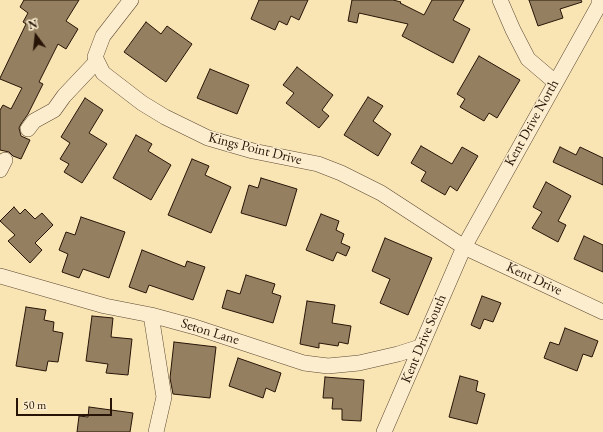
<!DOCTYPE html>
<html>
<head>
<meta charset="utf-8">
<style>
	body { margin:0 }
	#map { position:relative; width:603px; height:432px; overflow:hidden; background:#f9e4b3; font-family:"EB Garamond",serif }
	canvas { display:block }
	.north { position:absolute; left:16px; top:16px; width:40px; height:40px; -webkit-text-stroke:3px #fbedce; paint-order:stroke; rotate:345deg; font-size:11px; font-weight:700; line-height:16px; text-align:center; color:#271407 }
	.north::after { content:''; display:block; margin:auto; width:14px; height:18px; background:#271407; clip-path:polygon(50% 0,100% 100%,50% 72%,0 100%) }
	.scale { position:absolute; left:16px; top:398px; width:96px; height:18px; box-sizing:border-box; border:2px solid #271407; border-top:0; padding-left:5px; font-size:12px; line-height:14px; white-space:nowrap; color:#271407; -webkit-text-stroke:3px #fbedce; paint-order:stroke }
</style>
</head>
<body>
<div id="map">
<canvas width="603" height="432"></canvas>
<div class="north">N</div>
<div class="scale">50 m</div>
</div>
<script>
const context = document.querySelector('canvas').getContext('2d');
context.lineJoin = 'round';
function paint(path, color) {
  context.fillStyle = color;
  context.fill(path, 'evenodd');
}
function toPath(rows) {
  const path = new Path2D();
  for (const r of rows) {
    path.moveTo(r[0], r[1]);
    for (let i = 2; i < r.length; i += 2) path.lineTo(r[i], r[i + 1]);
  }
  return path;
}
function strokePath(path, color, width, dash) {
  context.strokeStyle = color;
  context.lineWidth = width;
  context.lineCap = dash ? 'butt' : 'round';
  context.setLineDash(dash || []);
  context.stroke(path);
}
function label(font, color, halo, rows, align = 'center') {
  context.font = font + ' "EB Garamond",serif';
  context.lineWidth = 3;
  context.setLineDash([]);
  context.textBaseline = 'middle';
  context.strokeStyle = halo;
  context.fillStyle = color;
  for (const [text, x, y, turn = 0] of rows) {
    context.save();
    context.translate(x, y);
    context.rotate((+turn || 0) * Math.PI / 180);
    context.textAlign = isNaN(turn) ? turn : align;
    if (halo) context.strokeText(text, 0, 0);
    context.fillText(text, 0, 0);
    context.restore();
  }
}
const building = toPath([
	[24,0,79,0,66,21,78,29,66,49,58,44,39,82,43,84,28,114,21,124,19,128,21,136,30,140,21,159,13,156,9,152,0,150,0,110,3,105,11,109,22,88,0,79,0,78,26,24,23,22,28,13,20,7,24,0],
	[259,0,308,0,299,20,291,16,287,25,279,21,275,30,251,19,259,0],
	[352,0,393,0,401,2,400,3,424,15,432,0,464,0,453,20,470,29,453,63,402,36,408,24,359,13,357,23,348,21,352,0],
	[529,0,581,0,582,2,560,9,563,18,538,26,529,0],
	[146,22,161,34,167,26,192,44,166,82,124,52,146,22],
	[479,56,520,80,497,118,489,113,484,121,460,107,465,99,457,94,479,56],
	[297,67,333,95,322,110,329,116,319,128,286,103,294,93,283,85,297,67],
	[210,69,249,85,237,114,197,98,210,69],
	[368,97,383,106,373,121,391,134,378,156,344,135,368,97],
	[85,98,103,110,89,133,107,144,82,183,64,172,69,164,60,159,70,143,61,137,85,98],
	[136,135,152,144,148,151,171,165,151,200,113,178,136,135],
	[421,146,452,164,462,147,478,156,457,191,450,186,445,195,421,181,426,172,411,163,421,146],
	[560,147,576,155,580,147,603,158,603,185,553,162,560,147],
	[192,159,209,166,205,175,231,187,211,233,168,215,192,159],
	[261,178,297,189,286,226,241,213,249,185,258,188,261,178],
	[546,182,571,196,558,221,566,225,558,242,532,228,542,212,533,207,546,182],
	[14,207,20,214,25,209,35,219,42,213,53,225,35,243,42,250,30,263,8,241,15,235,0,221,14,207],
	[321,214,339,221,336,230,344,234,341,243,350,247,346,256,337,252,333,261,306,250,321,214],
	[81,217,125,232,109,278,83,269,79,278,62,272,68,254,59,250,66,232,75,235,81,217],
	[584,236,603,245,603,272,574,259,584,236],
	[385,238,432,258,408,315,380,303,390,279,372,271,385,238],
	[142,250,185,267,187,261,205,267,193,300,149,285,146,293,129,287,142,250],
	[246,275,275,284,272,293,281,296,273,323,222,308,227,290,240,294,246,275],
	[482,296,501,303,493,322,484,319,480,329,471,325,482,296],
	[307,301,335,305,332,323,351,326,348,344,339,342,338,346,319,343,319,348,300,344,307,301],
	[26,307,46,310,44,320,54,322,53,331,63,333,58,362,48,361,46,371,16,366,26,307],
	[92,316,113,318,111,337,132,339,128,375,106,373,108,364,86,361,92,316],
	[565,328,598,341,592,357,583,354,577,371,544,358,550,342,559,345,565,328],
	[174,342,216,347,210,398,173,394,170,378,174,342],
	[238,358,281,373,275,392,266,388,263,398,229,386,238,358],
	[460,376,478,381,476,391,485,394,477,424,449,417,460,376],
	[325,377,364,380,361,421,342,420,342,409,332,409,333,398,323,398,325,377],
	[89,407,133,413,130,432,77,432,79,416,88,417,89,407]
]);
paint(building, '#948060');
strokePath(building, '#271407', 1);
const minor = toPath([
	[131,0,103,36,95,57,103,73,142,103,165,117,208,138,253,151,318,164,341,173,381,193,464,247,603,312],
	[500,0,513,30,528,59,555,82],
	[28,129,34,121,54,110,64,96,97,61],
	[0,170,5,160],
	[0,276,105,306,151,315,195,327,304,363,328,366,359,363,398,354,420,347],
	[151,315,164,397,156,432],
	[384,432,464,247,599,5,599,0]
]);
strokePath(minor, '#5c4832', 16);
strokePath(minor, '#fbedce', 15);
label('14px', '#271407', '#fbedce', [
	["Kent Drive North",532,123,-61],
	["Kings Point Drive",255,149,14],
	["Kent Drive",534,279,25],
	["Seton Lane",210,332,17],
	["Kent Drive South",424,339,-67]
]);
</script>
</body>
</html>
